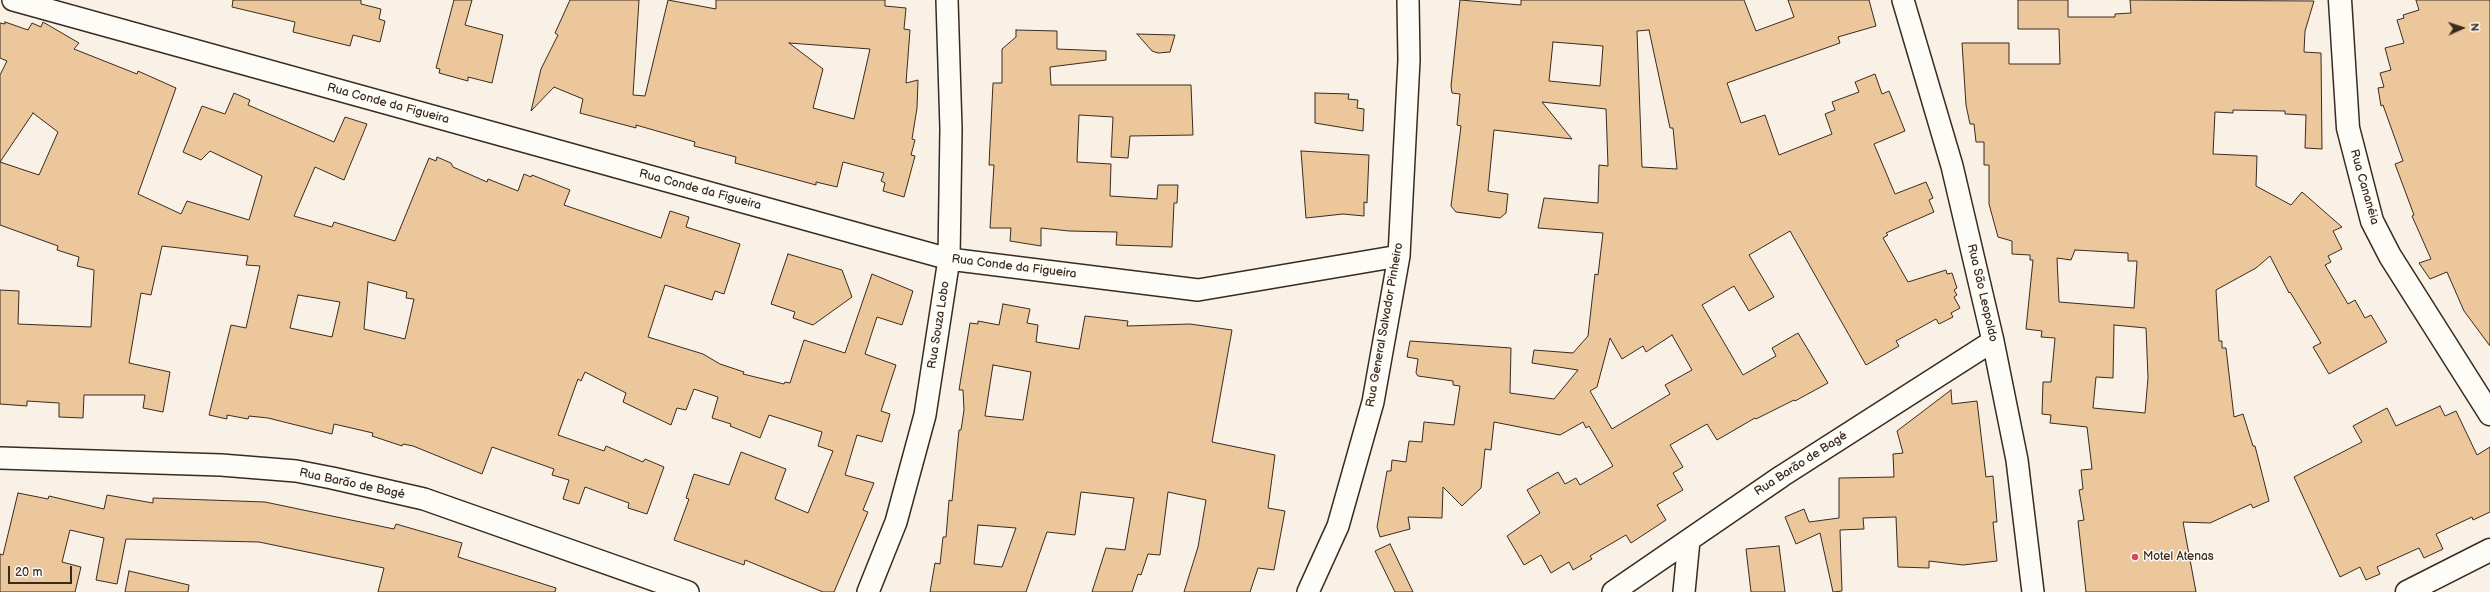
<!DOCTYPE html>
<html>
<head>
<meta charset="utf-8">
<style>
	body { margin:0 }
	#map { position:relative; width:2490px; height:592px; overflow:hidden; background:#f9f1e5; font-family:"Balsamiq Sans",sans-serif }
	canvas { display:block }
	.north { position:absolute; left:2442px; top:8px; width:40px; height:40px; -webkit-text-stroke:3px #fdfcf7; paint-order:stroke; rotate:87deg; font-size:11px; font-weight:700; line-height:16px; text-align:center; color:#3b2a1e }
	.north::after { content:''; display:block; margin:auto; width:14px; height:18px; background:#3b2a1e; clip-path:polygon(50% 0,100% 100%,50% 72%,0 100%) }
	.scale { position:absolute; left:8px; top:566px; width:64px; height:18px; box-sizing:border-box; border:2px solid #3b2a1e; border-top:0; padding-left:5px; font-size:12px; line-height:14px; white-space:nowrap; color:#3b2a1e; -webkit-text-stroke:3px #fdfcf7; paint-order:stroke }
</style>
</head>
<body>
<div id="map">
<canvas width="2490" height="592"></canvas>
<div class="north">N</div>
<div class="scale">20 m</div>
</div>
<script>
const context = document.querySelector('canvas').getContext('2d');
context.lineJoin = 'round';
function paint(path, color) {
  context.fillStyle = color;
  context.fill(path, 'evenodd');
}
function toPath(rows) {
  const path = new Path2D();
  for (const r of rows) {
    path.moveTo(r[0], r[1]);
    for (let i = 2; i < r.length; i += 2) path.lineTo(r[i], r[i + 1]);
  }
  return path;
}
function strokePath(path, color, width, dash) {
  context.strokeStyle = color;
  context.lineWidth = width;
  context.lineCap = dash ? 'butt' : 'round';
  context.setLineDash(dash || []);
  context.stroke(path);
}
function label(font, color, halo, rows, align = 'center') {
  context.font = font + ' "Balsamiq Sans",sans-serif';
  context.lineWidth = 3;
  context.setLineDash([]);
  context.textBaseline = 'middle';
  context.strokeStyle = halo;
  context.fillStyle = color;
  for (const [text, x, y, turn = 0] of rows) {
    context.save();
    context.translate(x, y);
    context.rotate((+turn || 0) * Math.PI / 180);
    context.textAlign = isNaN(turn) ? turn : align;
    if (halo) context.strokeText(text, 0, 0);
    context.fillText(text, 0, 0);
    context.restore();
  }
}
const building = toPath([
	[233,0,361,0,361,4,381,9,379,19,385,21,380,42,353,35,350,46,293,32,295,22,232,7,233,0],
	[454,0,472,0,465,25,503,35,492,83,468,77,468,81,439,73,440,69,436,68,454,0],
	[570,0,639,0,633,95,645,96,668,0,716,9,716,0,885,0,885,6,906,8,904,29,910,30,906,83,918,80,917,108,912,139,915,140,911,155,915,156,904,197,883,191,885,183,881,181,884,173,843,162,837,187,816,182,816,185,735,163,736,157,694,146,695,142,636,125,636,128,580,113,583,99,554,87,531,111,541,69,558,35,555,33,570,0],
	[789,43,870,49,854,119,813,108,823,69,789,43],
	[1460,0,1521,5,1521,0,1744,0,1756,31,1794,17,1788,0,1869,0,1876,26,1838,37,1840,43,1727,83,1741,123,1765,115,1779,155,1832,134,1825,114,1835,110,1832,102,1859,92,1855,82,1875,74,1882,94,1889,91,1905,131,1874,144,1895,194,1926,182,1933,198,1929,200,1934,212,1886,233,1888,235,1883,238,1908,282,1946,270,1947,274,1952,273,1957,288,1954,290,1957,295,1954,297,1960,308,1951,313,1953,317,1939,324,1936,319,1896,341,1899,346,1866,365,1790,231,1749,255,1774,297,1749,311,1734,286,1702,305,1743,375,1776,356,1772,348,1798,333,1828,383,1795,401,1794,400,1756,419,1755,418,1717,440,1707,424,1670,445,1683,467,1673,473,1683,490,1657,505,1666,520,1631,543,1626,535,1590,556,1592,559,1573,570,1569,562,1551,573,1541,555,1524,565,1507,536,1540,513,1527,490,1558,472,1565,484,1576,478,1580,485,1613,466,1589,426,1586,428,1583,422,1560,435,1494,422,1491,450,1485,449,1481,488,1462,506,1443,487,1442,518,1408,517,1410,529,1380,537,1377,527,1387,471,1391,471,1392,460,1406,462,1409,441,1422,442,1424,422,1454,425,1460,386,1453,385,1453,381,1418,376,1416,373,1418,359,1407,357,1410,341,1511,348,1510,393,1554,399,1578,370,1532,363,1534,350,1573,353,1588,336,1595,274,1598,275,1603,233,1538,228,1544,198,1598,203,1599,165,1608,166,1606,109,1542,102,1572,139,1494,130,1488,191,1508,194,1506,213,1500,218,1456,212,1451,206,1461,126,1457,125,1460,94,1452,93,1451,86,1460,0],
	[1649,30,1670,128,1673,128,1677,169,1642,167,1637,31,1649,30],
	[1553,42,1603,46,1600,86,1549,81,1553,42],
	[1672,335,1692,370,1665,385,1670,394,1612,429,1590,391,1597,387,1610,338,1622,359,1643,346,1646,352,1672,335],
	[2018,0,2068,0,2068,17,2115,17,2115,14,2131,13,2130,0,2314,1,2305,31,2304,52,2321,53,2322,149,2305,148,2306,115,2285,114,2285,111,2233,110,2233,113,2215,112,2213,154,2257,156,2256,186,2291,205,2302,192,2342,227,2333,231,2342,249,2328,256,2331,262,2325,265,2348,304,2355,300,2365,318,2371,315,2387,342,2329,374,2313,347,2321,343,2290,292,2289,293,2270,256,2256,268,2216,290,2219,341,2222,341,2222,348,2226,348,2234,417,2243,414,2253,446,2255,446,2269,501,2253,508,2251,504,2210,523,2183,522,2196,592,2086,592,2078,521,2084,520,2079,490,2083,489,2081,470,2092,469,2087,427,2050,423,2051,415,2042,414,2043,382,2051,382,2055,338,2041,337,2042,331,2026,329,2033,260,2030,260,2030,255,2012,254,2012,241,1998,237,1989,204,1989,165,1984,165,1984,142,1976,142,1974,124,1970,124,1966,105,1962,43,2009,43,2009,64,2060,64,2059,29,2018,29,2018,0],
	[2075,250,2128,253,2128,261,2137,261,2134,308,2059,302,2057,258,2071,260,2075,250],
	[2114,325,2146,328,2148,378,2145,413,2093,408,2096,377,2113,378,2114,325],
	[2416,0,2490,0,2490,346,2464,311,2447,272,2430,279,2419,263,2431,259,2412,216,2414,215,2395,164,2403,161,2383,105,2381,106,2378,88,2384,87,2380,73,2391,70,2385,48,2404,43,2397,20,2404,18,2403,15,2419,10,2416,0],
	[5,22,28,30,32,23,41,27,43,22,79,43,74,49,137,74,138,71,176,88,138,194,181,214,187,201,249,220,262,176,210,151,201,160,183,152,202,106,225,114,234,93,250,100,248,105,334,142,345,117,367,124,344,180,315,167,294,216,332,227,334,222,395,241,429,158,436,161,437,157,451,163,453,167,487,182,488,179,518,191,524,174,531,177,532,175,570,190,564,205,661,238,670,211,689,217,686,227,740,244,724,294,715,291,712,300,665,285,648,337,703,354,720,364,744,372,743,374,784,384,785,382,790,383,804,340,845,353,872,274,913,291,902,325,877,317,865,354,896,365,881,411,890,414,882,442,857,435,845,475,874,483,863,510,868,512,834,592,823,592,745,560,744,565,674,540,689,499,686,498,694,474,729,485,741,452,786,469,775,499,808,513,833,451,818,446,822,432,769,415,760,438,730,426,731,424,712,418,718,397,694,389,686,410,677,408,671,425,623,402,626,393,585,372,581,381,578,379,558,435,604,451,606,446,643,462,645,459,664,467,647,514,628,508,629,503,585,487,579,504,563,499,569,480,552,475,554,469,492,447,482,474,413,446,403,444,402,446,372,436,373,433,334,424,332,434,268,418,249,416,248,419,227,415,227,419,209,415,231,325,246,328,260,266,246,265,248,256,162,246,151,295,141,293,129,363,170,372,163,412,143,408,145,395,84,395,83,418,59,417,59,403,27,401,27,406,0,404,0,290,19,291,18,324,91,327,94,270,77,266,79,257,57,250,58,246,0,225,0,75,7,61,0,58,0,23,5,24,5,22],
	[33,113,58,132,39,175,0,162,33,113],
	[368,282,407,292,406,298,414,299,405,339,364,329,368,282],
	[298,295,340,302,332,337,290,328,298,295],
	[1016,30,1057,31,1057,49,1106,51,1106,60,1050,67,1051,85,1191,85,1193,135,1130,136,1128,158,1111,157,1113,117,1079,115,1077,162,1111,164,1110,196,1157,199,1158,185,1178,185,1177,203,1174,203,1172,247,1116,245,1117,232,1069,231,1041,228,1041,246,1010,241,1011,228,990,228,994,165,989,165,993,83,1002,83,1002,49,1016,37,1016,30],
	[1137,34,1175,35,1170,52,1158,53,1152,51,1137,34],
	[1315,93,1349,94,1348,99,1358,100,1357,108,1364,109,1363,131,1315,123,1315,93],
	[1301,151,1369,155,1367,203,1364,202,1364,216,1343,214,1306,218,1301,151],
	[788,254,842,270,852,297,813,325,793,318,795,312,771,304,788,254],
	[1003,304,1030,309,1027,323,1038,325,1036,342,1079,349,1085,316,1128,321,1127,326,1190,324,1232,330,1212,442,1275,455,1268,508,1285,511,1274,570,1258,568,1250,592,1184,592,1198,547,1206,500,1168,492,1160,555,1148,554,1141,575,1138,574,1132,592,1092,592,1106,548,1125,550,1134,498,1081,492,1075,535,1047,532,1026,592,930,592,935,563,940,564,943,537,946,537,949,500,952,501,959,430,961,430,964,410,963,390,959,390,970,323,978,324,978,321,999,325,1003,304],
	[993,365,1031,372,1023,420,985,416,993,365],
	[978,525,1016,528,1002,567,974,564,978,525],
	[1951,390,1952,404,1977,401,1986,477,1993,476,1997,522,1993,522,1997,561,1963,565,1929,561,1929,568,1898,567,1896,517,1863,518,1864,529,1840,530,1842,591,1833,592,1820,533,1796,544,1785,517,1804,509,1809,522,1839,518,1839,478,1894,477,1893,454,1903,453,1897,431,1951,390],
	[2440,406,2445,416,2456,411,2477,455,2490,447,2490,512,2473,520,2472,517,2436,534,2443,549,2424,558,2419,548,2377,567,2380,574,2366,580,2360,567,2340,577,2294,477,2362,442,2353,426,2387,408,2396,426,2440,406],
	[18,493,48,499,49,496,104,509,107,495,153,503,153,498,265,502,394,529,396,524,462,543,458,557,556,588,555,592,378,592,384,568,259,542,126,539,117,584,96,580,104,538,70,530,62,562,81,567,75,592,0,592,0,554,3,555,18,493],
	[1390,544,1413,592,1395,592,1375,551,1390,544],
	[1779,546,1785,592,1751,592,1746,549,1779,546],
	[129,571,189,585,188,592,125,592,129,571]
]);
paint(building, '#ebc79b');
strokePath(building, '#3b2a1e', 1);
const minor = toPath([
	[13,0,949,259,1198,290,1399,256],
	[1903,0,1952,166,1993,341,2017,460,2033,592],
	[0,458,221,465,296,471,332,478,424,499,688,592],
	[868,592,896,522,925,415,949,259,951,129,947,0],
	[1308,592,1338,526,1373,402,1399,256,1409,60,1408,0],
	[1613,592,1782,476,1993,341],
	[1684,592,1689,540]
]);
const tertiary = toPath([
	[2340,0,2348,128,2372,221,2390,256,2490,414]
]);
const secondary = toPath([
	[2407,592,2490,550]
]);
strokePath(minor, '#3b2a1e', 24);
strokePath(tertiary, '#3b2a1e', 25);
strokePath(secondary, '#3b2a1e', 25);
strokePath(minor, '#fdfcf7', 21);
strokePath(tertiary, '#fdfcf7', 22);
strokePath(secondary, '#fdfcf7', 22);
for (const [x, y, r, color] of [
	[2135,557,4,"#d1495b"]
]) {
  const dot = new Path2D();
  dot.arc(x, y, r, 0, 2 * Math.PI);
  context.fillStyle = color;
  context.fill(dot);
  strokePath(dot, '#fdfcf7', 1.5);
}
label('12px', '#3b2a1e', '#fdfcf7', [
	["Rua Conde da Figueira",388,104,15],
	["Rua Cananéia",2364,187,74],
	["Rua Conde da Figueira",700,190,15],
	["Rua Conde da Figueira",1014,267,7],
	["Rua São Leopoldo",1982,293,77],
	["Rua Souza Lobo",939,325,-81],
	["Rua General Salvador Pinheiro",1385,325,-80],
	["Rua Barão de Bagé",1801,464,-33],
	["Rua Barão de Bagé",352,484,12]
]);
label('12px', '#3b2a1e', '#fdfcf7', [
	["Motel Atenas",2143,557]
], 'left');
</script>
</body>
</html>
